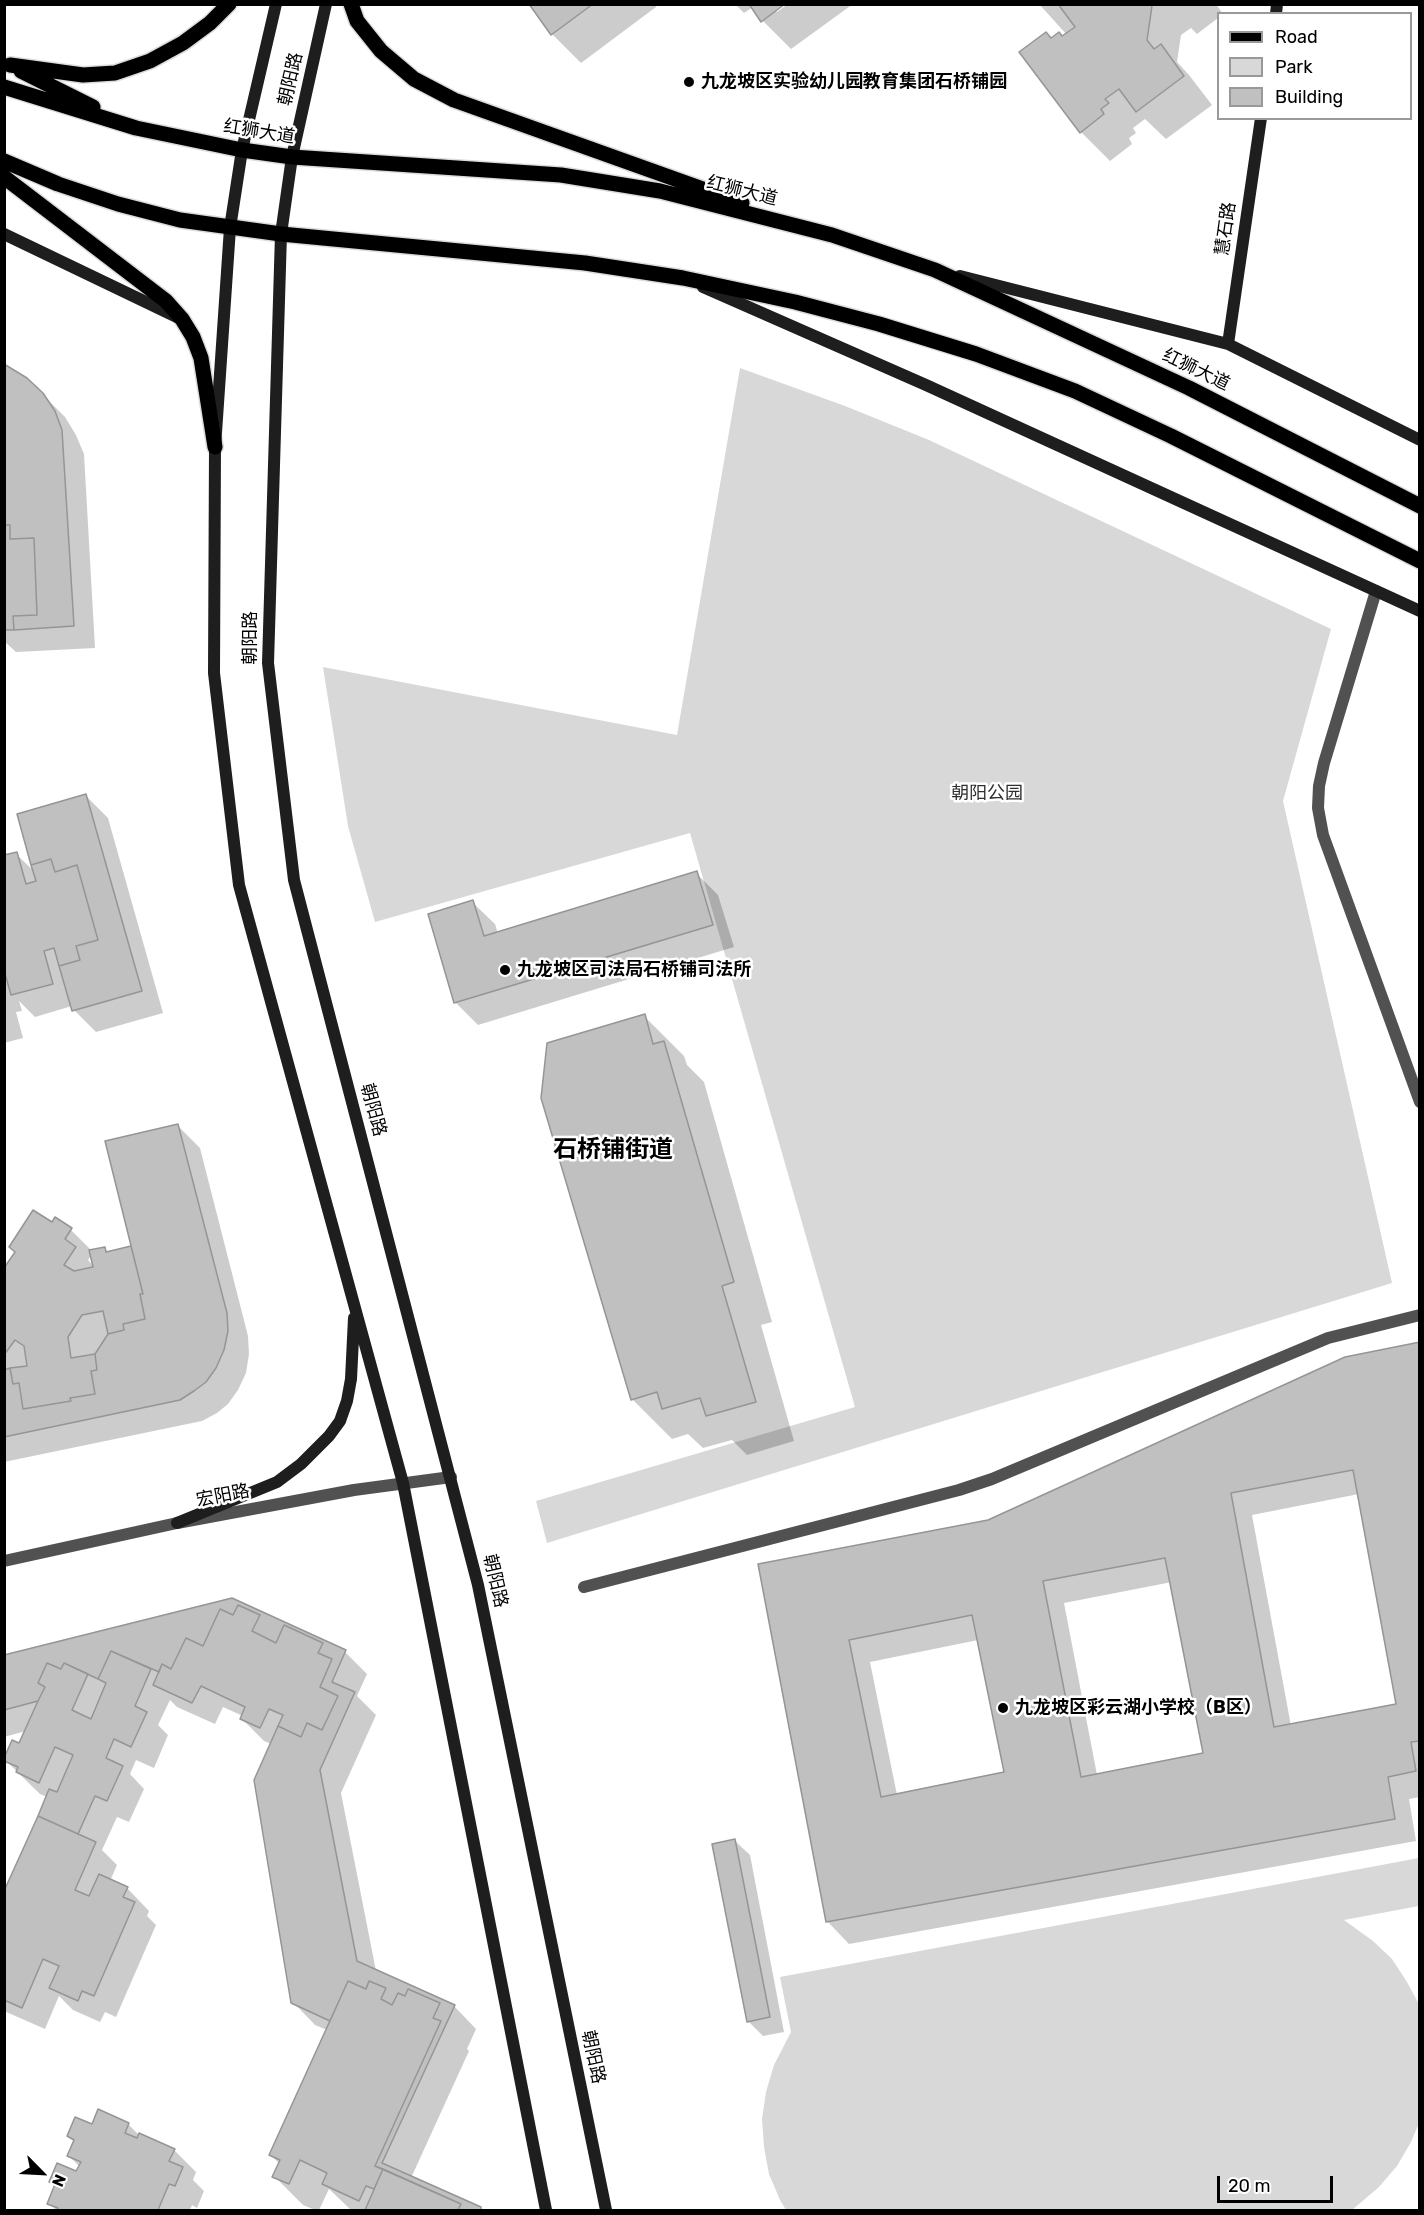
<!DOCTYPE html>
<html>
<head>
<meta charset="utf-8">
<style>
	body { margin:0 }
	#map { position:relative; width:1424px; height:2215px; overflow:hidden; background:#fff; font-family:Rubik,sans-serif }
	canvas { display:block }
	.frame { position:absolute; inset:0; border:6px solid #000; pointer-events:none }
	.legend { position:absolute; left:1217px; top:12px; width:195px; height:108px; box-sizing:border-box; background:#fff; border:2px solid #999; margin:0; padding:8px 10px; list-style:none; font-size:18px; color:#000 }
	.legend li { display:flex; align-items:center; gap:12px; height:30px }
	.legend b { width:30px; border:2px solid #999 }
	.north { position:absolute; left:12px; top:2143px; width:60px; height:60px; -webkit-text-stroke:4px #fff; paint-order:stroke; rotate:114deg; font-size:16px; font-weight:700; line-height:24px; text-align:center; color:#000 }
	.north::after { content:''; display:block; margin:auto; width:21px; height:27px; background:#000; clip-path:polygon(50% 0,100% 100%,50% 72%,0 100%) }
	.scale { position:absolute; left:1217px; top:2176px; width:116px; height:27px; box-sizing:border-box; border:3px solid #000; border-top:0; padding-left:8px; font-size:18px; line-height:21px; white-space:nowrap; color:#000; -webkit-text-stroke:4px #fff; paint-order:stroke }
</style>
</head>
<body>
<div id="map">
<canvas width="1424" height="2215"></canvas>
<div class="frame"></div>
<ul class="legend">
<li><b style="height:8px;background:#000"></b>Road</li>
<li><b style="height:16px;background:#d8d8d8"></b>Park</li>
<li><b style="height:16px;background:#c0c0c0"></b>Building</li>
</ul>
<div class="north">N</div>
<div class="scale">20 m</div>
</div>
<script>
const context = document.querySelector('canvas').getContext('2d');
context.lineJoin = 'round';
function paint(path, color) {
  context.fillStyle = color;
  context.fill(path, 'evenodd');
}
function toPath(rows) {
  const path = new Path2D();
  for (const r of rows) {
    path.moveTo(r[0], r[1]);
    for (let i = 2; i < r.length; i += 2) path.lineTo(r[i], r[i + 1]);
  }
  return path;
}
function strokePath(path, color, width, dash) {
  context.strokeStyle = color;
  context.lineWidth = width;
  context.lineCap = dash ? 'butt' : 'round';
  context.setLineDash(dash || []);
  context.stroke(path);
}
function label(font, color, halo, rows, align = 'center') {
  context.font = font + ' Rubik,"Noto Sans SC",sans-serif';
  context.lineWidth = 5;
  context.setLineDash([]);
  context.textBaseline = 'middle';
  context.strokeStyle = halo;
  context.fillStyle = color;
  for (const [text, x, y, turn = 0] of rows) {
    context.save();
    context.translate(x, y);
    context.rotate((+turn || 0) * Math.PI / 180);
    context.textAlign = isNaN(turn) ? turn : align;
    if (halo) context.strokeText(text, 0, 0);
    context.fillText(text, 0, 0);
    context.restore();
  }
}
paint(toPath([
	[740,368,845,406,929,440,1331,629,1283,801,1392,1283,547,1543,536,1501,855,1407,690,833,375,922,348,826,323,667,677,735],
	[1419,1858,1419,1906,1344,1920,1373,1941,1392,1959,1407,1982,1420,2006,1419,2123,1411,2142,1397,2166,1379,2187,1352,2210,786,2210,780,2200,769,2174,764,2147,762,2119,766,2092,774,2065,791,2032,780,1977]
]), '#d8d8d8');
paint(toPath([
	[530,4,657,4,656,7,581,63,552,34],
	[735,4,782,4,775,10,777,12,788,4,853,4,791,49,763,21,753,7,744,13],
	[1039,4,1216,4,1223,14,1218,14,1218,18,1197,34,1191,28,1181,35,1177,62,1189,75,1212,105,1166,139,1145,119,1133,128,1136,133,1129,138,1132,144,1110,161,1081,132,1021,53,1067,35],
	[4,366,42,394,65,417,76,435,84,454,95,648,16,652,4,641],
	[86,796,108,818,163,1013,96,1032,74,1010,72,1006,35,1017,19,1001,22,1011,16,1012,23,1038,4,1043,4,857,16,854,35,872],
	[696,873,718,895,734,947,478,1025,455,1002,472,902,495,924,498,934],
	[644,1016,684,1056,687,1065,704,1082,772,1322,761,1325,794,1441,747,1455,732,1440,703,1448,688,1434,672,1439,632,1399],
	[178,1126,200,1148,248,1336,249,1354,246,1373,238,1390,228,1404,217,1413,202,1421,4,1462,4,1271,56,1219,71,1230,92,1251,104,1248,109,1253,133,1247],
	[92,1254,94,1267,88,1260],
	[1420,1343,1420,1797,1409,1799,1416,1841,849,1944,827,1921,759,1565,989,1521],
	[1359,1494,1398,1705,1291,1726,1252,1515],
	[1172,1582,1204,1754,1097,1775,1064,1603],
	[978,1640,1005,1773,897,1795,870,1662],
	[232,1599,345,1652,367,1674,357,1696,376,1715,341,1793,376,1971,454,2006,476,2029,467,2049,469,2051,411,2178,482,2210,351,2210,329,2189,319,2210,315,2210,303,2205,274,2176,280,2164,270,2155,327,2030,315,2025,293,2002,271,1744,264,1741,242,1719,243,1716,223,1707,215,1724,177,1707,170,1700,158,1725,168,1735,154,1768,136,1760,130,1774,144,1789,129,1822,117,1817,102,1850,117,1865,110,1881,127,1888,149,1911,147,1916,156,1925,116,2017,105,2012,100,2022,73,2010,59,1996,45,2029,4,2011,4,1894,47,1797,40,1794,5,1760,20,1745,26,1731,4,1737,4,1656],
	[735,1841,750,1855,784,2032,763,2036,748,2021],
	[128,2124,140,2136,174,2150,196,2172,193,2180,204,2191,197,2208,192,2205,190,2210,56,2210,49,2203,56,2186,51,2181,77,2173,80,2167,69,2156,75,2142,68,2136,92,2126]
]), '#0003');
const building = toPath([
	[529,4,593,4,551,35,529,4],
	[749,4,785,4,761,22,749,4],
	[1058,4,1155,4,1152,6,1147,40,1154,49,1161,44,1184,76,1136,112,1119,89,1105,99,1109,103,1101,109,1104,114,1080,133,1019,52,1046,32,1051,38,1059,32,1062,36,1075,27,1058,4],
	[4,364,27,378,43,393,55,411,62,430,74,626,14,630,13,616,37,615,34,538,10,539,10,525,4,525,4,364],
	[4,525,10,525,10,539,34,538,37,615,13,616,14,630,4,630,4,525],
	[86,794,142,991,72,1011,59,966,80,960,76,946,98,940,77,865,55,872,51,859,31,865,17,814,86,794],
	[17,852,26,884,36,881,31,865,51,859,55,872,77,865,98,940,76,946,80,960,59,966,54,948,44,951,53,984,11,995,4,970,4,855,17,852],
	[697,871,713,925,454,1003,428,914,473,900,484,936,697,871],
	[645,1014,653,1044,664,1041,734,1282,722,1286,756,1402,706,1416,700,1398,662,1409,657,1392,631,1400,541,1098,547,1043,645,1014],
	[178,1124,227,1313,228,1331,224,1350,216,1368,206,1382,194,1391,180,1400,4,1437,4,1370,10,1368,13,1384,19,1383,23,1409,71,1401,70,1398,95,1394,91,1371,97,1370,95,1354,108,1334,124,1330,123,1324,145,1319,140,1294,143,1294,105,1141,178,1124],
	[33,1210,52,1222,55,1217,72,1228,65,1239,76,1247,64,1265,74,1271,93,1267,89,1250,105,1247,106,1252,131,1246,143,1294,140,1294,145,1319,123,1324,124,1330,108,1334,103,1311,82,1315,68,1337,71,1358,95,1354,97,1370,91,1371,95,1394,70,1398,71,1401,23,1409,19,1383,13,1384,10,1368,27,1366,24,1346,15,1340,4,1355,4,1268,15,1252,9,1247,33,1210],
	[1420,1342,1420,1741,1411,1742,1416,1771,1388,1777,1395,1819,826,1922,758,1564,988,1520,1345,1357,1420,1342],
	[1353,1470,1396,1704,1274,1727,1231,1493,1353,1470],
	[1165,1558,1203,1753,1081,1777,1043,1581,1165,1558],
	[972,1615,1004,1772,881,1797,849,1640,972,1615],
	[232,1598,346,1650,332,1682,355,1692,320,1770,357,1961,455,2005,382,2163,481,2207,481,2210,458,2210,461,2204,375,2166,441,2021,433,2018,440,2003,408,1989,405,1996,398,1993,392,2005,381,1999,386,1988,369,1981,366,1989,348,1981,330,2021,291,2003,254,1780,278,1726,301,1737,307,1723,322,1730,338,1696,320,1687,332,1659,318,1653,323,1643,284,1625,276,1643,252,1631,260,1615,238,1605,233,1615,220,1609,203,1646,186,1638,171,1669,162,1664,159,1672,111,1651,98,1679,64,1663,61,1669,47,1663,38,1683,45,1687,38,1701,4,1710,4,1655,232,1598],
	[238,1605,260,1615,252,1631,276,1643,284,1625,323,1643,318,1653,332,1659,320,1687,338,1696,322,1730,307,1723,301,1737,278,1726,283,1715,269,1709,260,1728,240,1719,245,1707,201,1686,192,1703,153,1685,162,1664,171,1669,186,1638,203,1646,220,1609,233,1615,238,1605],
	[111,1651,151,1669,135,1706,147,1712,131,1747,114,1739,106,1758,123,1766,107,1801,95,1796,78,1834,38,1816,49,1789,57,1792,73,1755,55,1747,39,1783,16,1772,18,1767,4,1761,4,1758,12,1740,19,1743,38,1701,45,1687,38,1683,47,1663,61,1669,64,1663,88,1674,72,1710,91,1719,106,1683,98,1679,111,1651],
	[38,1816,96,1842,75,1890,89,1896,99,1874,128,1887,123,1897,135,1902,94,1996,82,1991,78,2001,49,1988,59,1966,43,1959,22,2008,4,2000,4,1891,38,1816],
	[735,1839,770,2017,747,2022,712,1844,735,1839],
	[348,1981,366,1989,369,1981,386,1988,381,1999,392,2005,398,1993,405,1996,408,1989,440,2003,433,2018,441,2021,375,2166,383,2169,374,2189,366,2186,359,2201,322,2184,327,2173,300,2160,289,2184,272,2177,280,2160,269,2155,348,1981],
	[98,2109,129,2123,125,2133,137,2138,139,2133,175,2149,169,2161,183,2167,175,2186,169,2184,158,2210,57,2210,58,2208,47,2204,55,2184,49,2182,57,2163,76,2171,81,2162,67,2156,74,2140,67,2136,75,2117,92,2124,98,2109],
	[383,2169,461,2204,458,2210,365,2210,383,2169]
]);
paint(building, '#c0c0c0');
strokePath(building, '#959595', 1.5);
const primary = toPath([
	[351,4,357,21,381,51,414,79,454,100,742,203],
	[10,65,83,75,115,73,150,61,183,43,210,23,229,4],
	[21,71,93,107],
	[4,87,136,128,242,150,292,157,561,175,660,191,832,235,935,270,1189,388,1420,506],
	[4,161,58,184,118,204,180,220,281,234,585,263,683,278,795,302,879,324,976,354,1075,391,1171,436,1420,561],
	[4,177,166,301,182,319,193,337,201,358,215,447]
]);
strokePath(primary, '#dbdbdb', 18);
strokePath(toPath([
	[1376,591,1324,763,1319,786,1318,808,1323,835,1420,1102],
	[584,1587,959,1490,992,1479,1328,1338,1420,1315]
]), '#515151', 12);
strokePath(toPath([
	[4,1561,177,1523,354,1490,451,1477]
]), '#515151', 12);
strokePath(toPath([
	[276,4,242,150,230,228,215,447,214,673,239,885,403,1483,546,2210],
	[326,4,292,157,281,234,268,663,294,880,478,1585,606,2210],
	[1276,14,1277,4],
	[4,234,179,318],
	[960,276,1228,344,1420,440],
	[703,287,926,385,1420,611],
	[1228,344,1261,118],
	[177,1523,277,1482,301,1464,329,1436,340,1421,347,1401,351,1379,354,1318]
]), '#1e1e1e', 12);
strokePath(primary, '#000', 15);
for (const [x, y, r, color] of [
	[689,82,6,"#000"],
	[505,970,6,"#000"],
	[1003,1708,6,"#000"]
]) {
  const dot = new Path2D();
  dot.arc(x, y, r, 0, 2 * Math.PI);
  context.fillStyle = color;
  context.fill(dot);
  strokePath(dot, '#fff', 2);
}
label('18px', '#000', '#fff', [
	["朝阳路",291,79,-77],
	["红狮大道",259,132,9],
	["红狮大道",742,191,14],
	["慧石路",1226,229,-82],
	["红狮大道",1196,370,26],
	["朝阳路",251,638,-90],
	["朝阳路",373,1110,75],
	["宏阳路",223,1496,-11],
	["朝阳路",495,1581,77],
	["朝阳路",593,2057,78]
]);
label('bold 18px', '#000', '#fff', [
	["九龙坡区实验幼儿园教育集团石桥铺园",701,82],
	["九龙坡区司法局石桥铺司法所",517,970],
	["九龙坡区彩云湖小学校（B区）",1015,1708]
], 'left');
label('18px', '#2f2f2f', '#fff', [
	["朝阳公园",987,794]
]);
label('bold 24px', '#000', '#fff', [
	["石桥铺街道",613,1150]
]);
</script>
</body>
</html>
